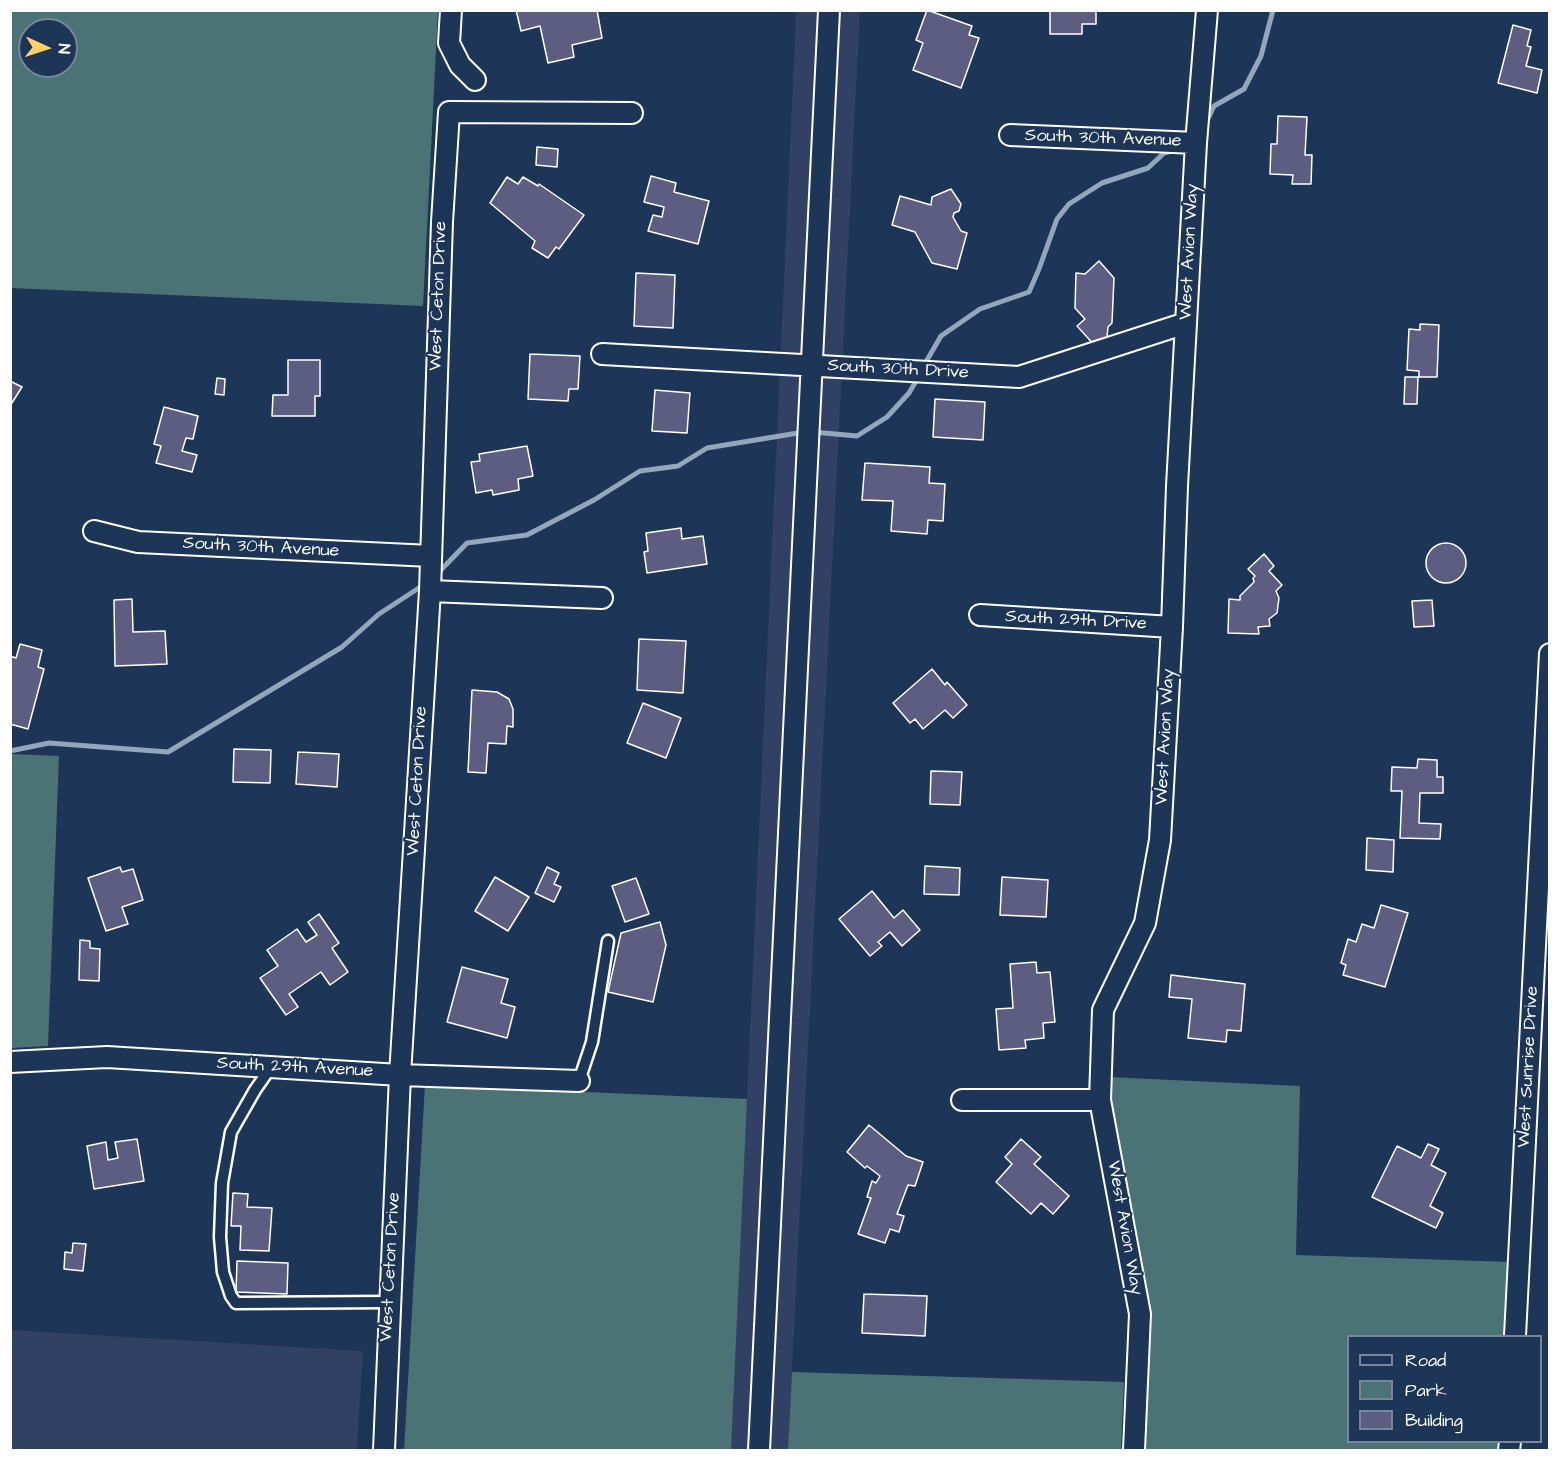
<!DOCTYPE html>
<html>
<head>
<meta charset="utf-8">
<style>
	body { margin:0 }
	#map { position:relative; width:1560px; height:1461px; overflow:hidden; background:#1d3557; font-family:"Architects Daughter",sans-serif }
	canvas { display:block }
	.frame { position:absolute; inset:0; border:12px solid #fff; pointer-events:none }
	.legend { position:absolute; left:1347px; top:1335px; width:195px; height:108px; box-sizing:border-box; background:#1d3557; border:2px solid #77869a; margin:0; padding:8px 10px; list-style:none; font-size:18px; color:#fff }
	.legend li { display:flex; align-items:center; gap:12px; height:30px }
	.legend b { width:30px; border:2px solid #77869a }
	.north { position:absolute; left:18px; top:18px; width:60px; height:60px; box-sizing:border-box; background:#1d3557; border:2px solid #77869a; border-radius:50%; rotate:93deg; font-size:16px; font-weight:700; line-height:24px; text-align:center; color:#fff }
	.north::after { content:''; display:block; margin:auto; width:21px; height:27px; background:#ffd166; clip-path:polygon(50% 0,100% 100%,50% 72%,0 100%) }
</style>
</head>
<body>
<div id="map">
<canvas width="1560" height="1461"></canvas>
<div class="frame"></div>
<ul class="legend">
<li><b style="height:8px;background:#1d3557"></b>Road</li>
<li><b style="height:16px;background:#4b7376"></b>Park</li>
<li><b style="height:16px;background:#5c5d80"></b>Building</li>
</ul>
<div class="north">N</div>
</div>
<script>
const context = document.querySelector('canvas').getContext('2d');
context.lineJoin = 'round';
function paint(path, color) {
  context.fillStyle = color;
  context.fill(path, 'evenodd');
}
function toPath(rows) {
  const path = new Path2D();
  for (const r of rows) {
    if (r.length === 3) {
      path.moveTo(r[0] + r[2], r[1]);
      path.arc(r[0], r[1], r[2], 0, 2 * Math.PI);
      continue;
    }
    path.moveTo(r[0], r[1]);
    for (let i = 2; i < r.length; i += 2) path.lineTo(r[i], r[i + 1]);
  }
  return path;
}
function strokePath(path, color, width, dash) {
  context.strokeStyle = color;
  context.lineWidth = width;
  context.lineCap = dash ? 'butt' : 'round';
  context.setLineDash(dash || []);
  context.stroke(path);
}
function label(font, color, halo, rows, align = 'center') {
  context.font = font + ' "Architects Daughter",sans-serif';
  context.lineWidth = 4.5;
  context.setLineDash([]);
  context.textBaseline = 'middle';
  context.strokeStyle = halo;
  context.fillStyle = color;
  for (const [text, x, y, turn = 0] of rows) {
    context.save();
    context.translate(x, y);
    context.rotate((+turn || 0) * Math.PI / 180);
    context.textAlign = isNaN(turn) ? turn : align;
    if (halo) context.strokeText(text, 0, 0);
    context.fillText(text, 0, 0);
    context.restore();
  }
}
paint(toPath([
	[796,11,860,11,788,1450,731,1450],
	[11,1330,363,1351,357,1450,11,1450]
]), '#304163');
paint(toPath([
	[11,10,438,11,423,306,11,288],
	[30,30,66,30,66,66,30,66],
	[11,754,59,756,48,1046,11,1048],
	[1108,1077,1300,1086,1296,1255,1511,1262,1507,1336,1348,1336,1348,1442,1502,1442,1501,1450,1144,1450,1150,1315,1111,1106],
	[425,1085,747,1099,731,1450,404,1450],
	[792,1372,1124,1382,1121,1450,788,1450]
]), '#4b7376');
strokePath(toPath([
	[1205,125,1214,106,1244,89,1261,56,1273,10],
	[923,367,941,336,980,309,1029,292,1039,269,1057,219,1069,204,1102,183,1148,168,1164,153,1175,150],
	[813,432,857,436,887,417,909,393,919,376],
	[437,574,467,543,527,535,594,500,640,471,678,466,707,448,804,432],
	[10,751,49,743,168,752,342,647,379,614,425,584]
]), '#92a6bc', 5);
const building = toPath([
	[516,10,597,10,602,38,572,45,574,57,548,63,540,26,521,31,516,10],
	[927,10,972,26,969,35,979,38,961,88,913,70,923,43,916,40,927,10],
	[1050,10,1096,10,1096,24,1082,24,1082,34,1050,34,1050,10],
	[1513,25,1531,30,1527,46,1531,47,1526,66,1542,70,1537,93,1498,83,1513,25],
	[1278,116,1307,117,1305,155,1312,155,1311,184,1292,184,1293,175,1270,174,1271,144,1277,144,1278,116],
	[537,147,558,149,557,167,536,165,537,147],
	[651,176,676,183,674,192,709,201,698,244,648,231,653,215,662,217,664,207,644,202,651,176],
	[507,177,518,184,523,177,538,186,539,184,584,215,559,249,556,247,548,258,532,248,535,241,490,203,507,177],
	[951,189,961,204,959,211,954,213,953,217,961,231,967,233,957,269,932,263,915,232,892,225,900,196,931,205,932,197,951,189],
	[1099,261,1114,278,1112,323,1108,327,1107,337,1096,347,1077,326,1085,319,1075,308,1076,273,1085,274,1099,261],
	[636,273,675,275,673,328,634,326,636,273],
	[1420,324,1439,325,1437,377,1419,377,1419,371,1407,370,1409,329,1420,330,1420,324],
	[530,354,580,356,578,389,569,389,568,401,528,399,530,354],
	[288,360,320,360,320,396,315,396,315,416,272,416,273,395,288,395,288,360],
	[1405,377,1418,377,1417,404,1404,404,1405,377],
	[217,378,225,379,224,395,215,394,217,378],
	[10,381,22,387,10,406,10,381],
	[655,390,690,393,687,433,652,431,655,390],
	[935,399,985,402,983,440,933,437,935,399],
	[164,407,198,416,193,439,186,438,182,451,197,455,192,472,156,463,161,446,154,444,164,407],
	[527,446,533,476,518,479,519,490,493,495,492,490,476,493,471,462,480,461,479,454,527,446],
	[865,463,930,467,929,483,945,484,943,521,928,520,927,534,891,531,893,501,862,500,865,463],
	[681,528,682,539,703,536,707,564,647,573,644,552,648,551,646,533,681,528],
	[1446,563,20],
	[1264,554,1274,566,1269,571,1282,585,1276,591,1279,598,1277,613,1269,619,1270,626,1258,627,1259,634,1228,633,1229,599,1240,600,1240,596,1254,582,1253,578,1255,576,1248,569,1264,554],
	[132,599,133,632,165,631,167,664,115,666,114,600,132,599],
	[1432,600,1434,626,1414,627,1412,601,1432,600],
	[639,639,686,641,683,693,637,690,639,639],
	[20,644,42,650,38,667,44,669,28,729,10,724,10,656,16,658,20,644],
	[932,669,945,685,947,682,967,705,953,718,945,710,923,729,915,719,910,723,893,703,932,669],
	[472,690,497,692,509,699,513,709,513,727,507,726,506,744,488,743,486,773,468,772,472,690],
	[643,703,681,718,666,758,627,743,643,703],
	[234,749,271,750,270,783,233,782,234,749],
	[298,752,339,754,337,787,296,784,298,752],
	[1418,759,1437,760,1437,777,1443,777,1443,793,1420,793,1419,823,1441,824,1440,839,1400,838,1402,791,1391,791,1392,767,1417,768,1418,759],
	[931,771,962,772,960,805,930,804,931,771],
	[1367,838,1394,840,1393,872,1366,870,1367,838],
	[925,866,960,868,959,895,924,894,925,866],
	[120,867,122,872,133,869,143,900,122,907,128,924,106,931,88,878,120,867],
	[547,867,559,873,554,884,561,887,554,902,535,893,547,867],
	[495,877,529,897,508,931,475,911,495,877],
	[1002,877,1048,880,1046,917,1000,915,1002,877],
	[636,878,649,914,625,922,612,886,636,878],
	[872,891,894,918,903,910,920,930,902,946,890,932,878,942,882,946,870,956,839,919,872,891],
	[1381,905,1408,913,1385,987,1343,975,1346,965,1341,963,1348,939,1356,942,1362,924,1374,928,1381,905],
	[319,914,339,943,332,948,348,972,330,985,321,972,289,994,298,1007,286,1015,260,978,278,966,267,950,297,929,306,942,317,935,308,922,319,914],
	[660,922,666,945,653,1002,608,992,621,933,660,922],
	[80,940,90,941,90,948,100,949,99,981,79,980,80,940],
	[1036,962,1037,973,1050,972,1055,1022,1043,1023,1044,1038,1025,1040,1026,1048,999,1050,996,1009,1013,1008,1010,964,1036,962],
	[462,967,508,979,501,1003,515,1007,507,1038,447,1022,462,967],
	[1171,975,1245,984,1241,1031,1227,1030,1226,1042,1188,1038,1192,999,1169,997,1171,975],
	[869,1125,906,1156,923,1162,915,1186,908,1185,897,1214,904,1216,899,1232,890,1229,885,1243,858,1234,871,1198,867,1197,872,1181,876,1183,880,1176,867,1166,865,1168,847,1152,869,1125],
	[137,1139,144,1181,94,1189,87,1146,106,1142,108,1160,118,1158,115,1142,137,1139],
	[1021,1139,1041,1157,1034,1164,1069,1196,1053,1214,1041,1203,1031,1214,996,1182,1012,1164,1005,1157,1021,1139],
	[1428,1144,1439,1149,1431,1165,1446,1173,1430,1206,1443,1213,1436,1228,1372,1197,1397,1146,1421,1158,1428,1144],
	[233,1193,248,1194,247,1207,272,1208,269,1251,240,1250,241,1226,231,1226,233,1193],
	[73,1243,86,1244,83,1271,64,1269,65,1252,72,1253,73,1243],
	[237,1261,288,1263,287,1294,236,1292,237,1261],
	[864,1294,927,1296,925,1336,862,1333,864,1294]
]);
paint(building, '#5c5d80');
strokePath(building, '#fff', 1.5);
const lane = toPath([
	[271,1067,255,1090,231,1132,222,1183,220,1237,223,1272,231,1296,236,1303,389,1302],
	[579,1081,592,1042,608,941]
]);
const street = toPath([
	[451,10,449,43,460,65,475,80],
	[1010,135,1196,143],
	[602,354,1019,377,1186,323],
	[94,531,138,542,431,556],
	[430,591,602,598],
	[980,615,1172,627],
	[10,1062,107,1057,400,1075,579,1081],
	[962,1100,1100,1100],
	[1515,1336,1550,654],
	[384,1450,400,1075,430,591,442,222,449,112,632,113],
	[759,1450,829,10],
	[1134,1450,1140,1314,1100,1100,1103,1010,1145,923,1160,840,1172,627,1177,486,1186,323,1196,143,1207,10],
	[1509,1450,1510,1442]
]);
strokePath(lane, '#fff', 15);
strokePath(street, '#fff', 24);
strokePath(lane, '#1d3557', 10);
strokePath(street, '#1d3557', 20);
label('18px', '#fff', '#1d3557', [
	["South 30th Avenue",1103,139,2],
	["West Avion Way",1190,252,-87],
	["West Ceton Drive",439,296,-88],
	["South 30th Drive",898,370,3],
	["South 30th Avenue",261,548,3],
	["South 29th Drive",1076,621,3],
	["West Avion Way",1166,737,-87],
	["West Ceton Drive",418,781,-87],
	["West Sunrise Drive",1529,1067,-87],
	["South 29th Avenue",295,1068,3],
	["West Avion Way",1124,1228,80],
	["West Ceton Drive",391,1267,-87]
]);
</script>
</body>
</html>
